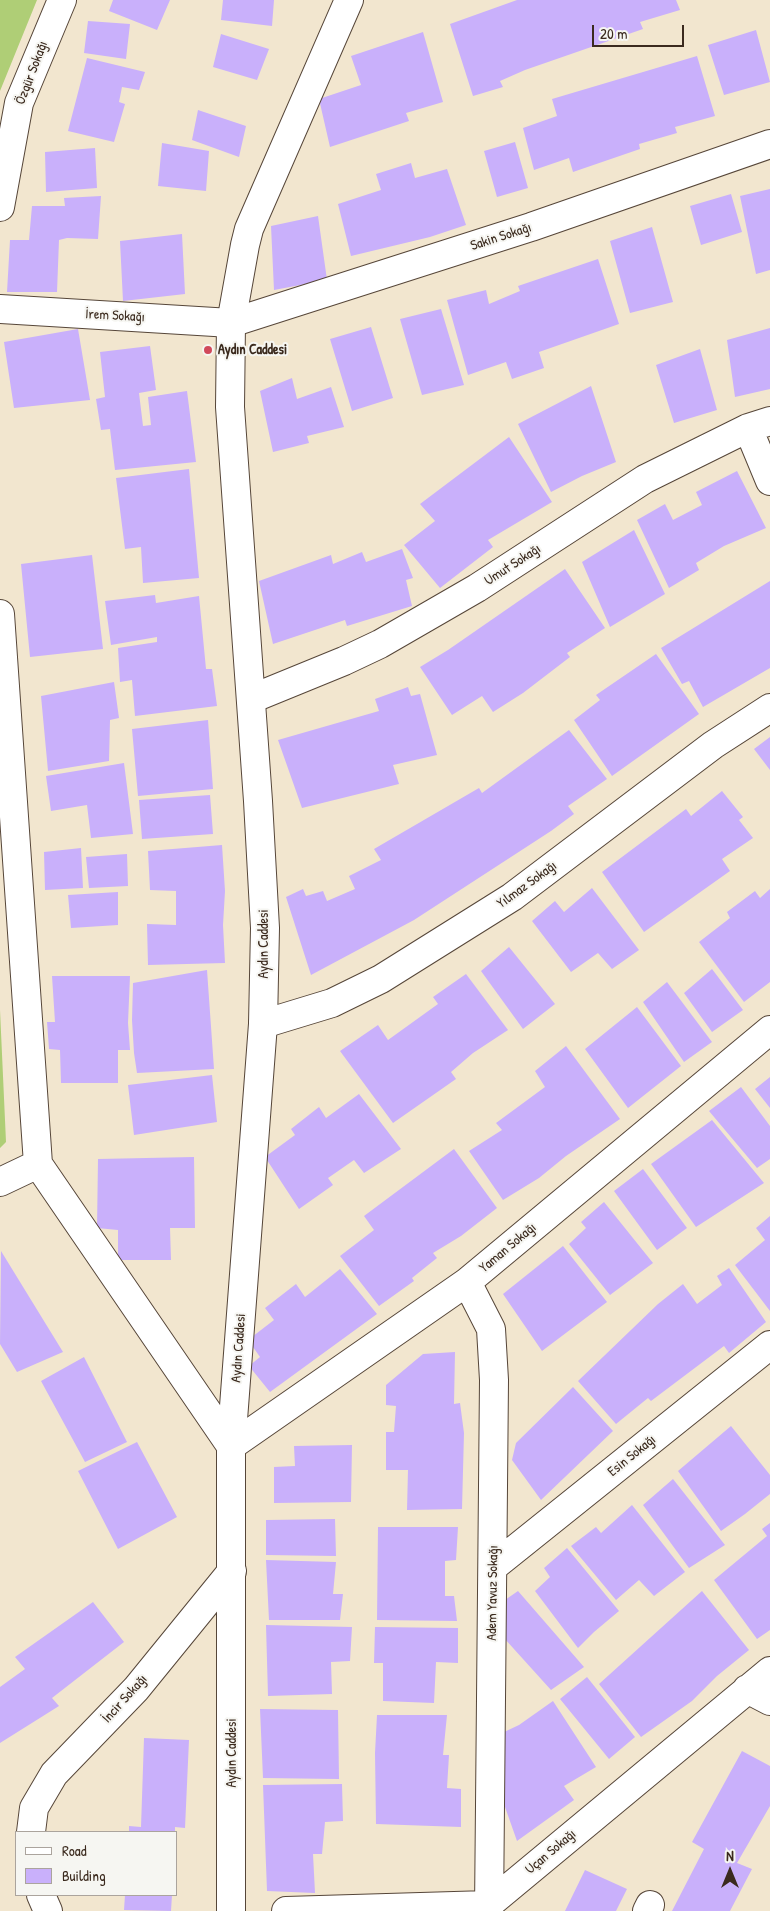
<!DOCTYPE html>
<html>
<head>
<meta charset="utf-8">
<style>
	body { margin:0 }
	#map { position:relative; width:770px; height:1911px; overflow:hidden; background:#f2e6cf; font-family:"Patrick Hand",sans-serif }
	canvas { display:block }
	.legend { position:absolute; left:15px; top:1831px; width:162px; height:65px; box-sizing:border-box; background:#f6f6f2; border:1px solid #aba49d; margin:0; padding:6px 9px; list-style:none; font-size:15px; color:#3b2a1e }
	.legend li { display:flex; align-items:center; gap:10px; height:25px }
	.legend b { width:25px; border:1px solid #aba49d }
	.north { position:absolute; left:705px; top:1846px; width:50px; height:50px; -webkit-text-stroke:4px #f6f6f2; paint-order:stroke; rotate:0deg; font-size:14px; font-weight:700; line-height:20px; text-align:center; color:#3b2a1e }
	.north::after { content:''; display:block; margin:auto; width:18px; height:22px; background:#3b2a1e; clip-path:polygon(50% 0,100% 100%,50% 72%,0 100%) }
	.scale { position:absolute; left:592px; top:25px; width:92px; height:22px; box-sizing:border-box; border:2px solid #3b2a1e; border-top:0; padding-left:6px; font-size:15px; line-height:18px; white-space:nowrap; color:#3b2a1e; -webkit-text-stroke:4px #f6f6f2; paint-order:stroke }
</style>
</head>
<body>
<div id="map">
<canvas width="770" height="1911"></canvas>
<ul class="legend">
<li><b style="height:6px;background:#fff"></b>Road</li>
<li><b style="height:14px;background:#c9b0fb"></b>Building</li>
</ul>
<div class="north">N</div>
<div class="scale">20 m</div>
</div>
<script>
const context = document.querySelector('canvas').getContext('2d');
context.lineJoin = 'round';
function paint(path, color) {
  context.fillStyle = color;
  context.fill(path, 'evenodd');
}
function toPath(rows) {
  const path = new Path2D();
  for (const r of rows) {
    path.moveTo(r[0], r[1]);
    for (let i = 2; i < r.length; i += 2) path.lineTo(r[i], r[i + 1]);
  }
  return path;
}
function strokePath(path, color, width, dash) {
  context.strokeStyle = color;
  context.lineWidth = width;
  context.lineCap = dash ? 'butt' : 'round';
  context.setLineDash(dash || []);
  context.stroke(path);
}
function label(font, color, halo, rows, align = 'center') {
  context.font = font + ' "Patrick Hand",sans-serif';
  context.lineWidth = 4;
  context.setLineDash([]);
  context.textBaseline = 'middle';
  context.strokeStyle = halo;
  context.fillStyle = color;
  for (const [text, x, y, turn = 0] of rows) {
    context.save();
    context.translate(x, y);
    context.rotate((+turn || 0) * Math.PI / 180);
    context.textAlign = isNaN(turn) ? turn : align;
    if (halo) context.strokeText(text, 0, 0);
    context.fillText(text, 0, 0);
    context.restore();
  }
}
paint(toPath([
	[0,0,37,0,0,91],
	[0,1010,6,1142,0,1148]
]), '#afce76');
paint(toPath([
	[113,0,170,0,157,30,109,11],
	[223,0,274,0,272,26,221,20],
	[517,0,676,0,680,10,640,22,643,29,525,70,500,81,503,87,473,96,450,24],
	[88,21,130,24,126,59,84,53],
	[756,30,770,82,724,95,708,45],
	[423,32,443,102,406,113,409,121,330,147,319,99,361,85,351,56],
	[221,34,269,49,257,80,213,67],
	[697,56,715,116,675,127,677,133,639,144,640,149,573,172,569,158,534,170,523,128,557,116,552,99],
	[87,58,145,72,139,90,122,87,119,102,125,104,114,142,68,131],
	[198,110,246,126,239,157,192,140],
	[515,142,528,188,497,197,484,151],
	[162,143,209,151,206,191,158,186],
	[95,148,97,188,46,192,45,152],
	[411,163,415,178,447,169,466,225,430,237,351,256,338,204,381,190,376,174],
	[770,189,770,270,756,274,740,196],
	[731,194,742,232,701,245,690,206],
	[101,196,98,239,67,238,59,240,57,292,7,292,10,240,29,240,32,206,65,206,64,198],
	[318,216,327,280,274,290,271,226],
	[652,227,673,302,630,313,610,241],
	[182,234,185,294,123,301,120,241],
	[598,259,619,324,539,352,544,368,512,379,506,362,468,375,447,300,486,290,489,304,520,291,518,286],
	[441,309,464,385,422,395,400,319],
	[371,327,393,398,352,411,330,339],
	[770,328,770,389,735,397,727,340],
	[78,329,90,400,14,408,4,342],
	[150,346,156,390,139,393,143,426,151,425,148,397,187,391,196,462,115,470,110,429,101,430,96,399,105,397,100,352],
	[700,349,717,410,674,423,656,365],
	[292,378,297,399,331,387,344,427,307,436,309,443,273,452,260,391],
	[591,386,616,462,582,476,551,492,518,424],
	[509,437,552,502,488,540,493,547,440,588,404,545,435,521,420,504],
	[189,469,199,578,143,583,141,547,125,549,116,478],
	[737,471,766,528,724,546,696,563,699,570,669,588,637,520,665,504,673,520,702,505,696,492],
	[634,530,665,594,610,627,582,562],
	[402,549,413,578,406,580,412,606,347,626,345,620,273,644,259,581,331,555,333,564,362,552,366,562],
	[92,555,103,649,30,657,21,564],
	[565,569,605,628,567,653,570,657,523,693,493,712,482,696,452,715,420,667,448,650],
	[770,581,770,668,703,707,689,681,682,684,661,648],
	[155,595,156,603,199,596,206,669,212,669,217,706,135,716,132,680,120,682,118,648,157,642,157,637,111,645,105,601],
	[656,654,699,714,612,776,574,720,600,700,596,695],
	[114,682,119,718,110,720,109,761,48,771,41,696],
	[408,687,411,696,420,694,437,755,393,765,399,784,302,808,278,740,379,711,375,699],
	[208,720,213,789,138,796,132,729],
	[569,730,607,779,568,806,574,814,551,831,414,920,311,975,286,897,303,889,306,896,323,891,327,901,355,889,349,876,381,860,374,849,479,788,482,793],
	[770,737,770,770,754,749],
	[124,763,133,834,91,838,87,805,51,811,46,776],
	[722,791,743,817,739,820,753,838,722,859,730,871,644,932,602,872,686,809,691,816],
	[210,795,213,834,142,839,139,800],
	[222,845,225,891,223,925,225,963,148,965,147,924,176,925,176,891,150,890,148,851],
	[81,848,83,888,45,890,44,852],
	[127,854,128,886,89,888,86,857],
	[592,888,639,950,612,969,598,953,571,972,532,921,555,901,564,912],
	[770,889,770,982,744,1002,699,942,730,918,727,912,755,891,760,898],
	[118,892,118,925,71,928,68,895],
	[509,947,555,1004,523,1029,481,971],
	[712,969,743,1010,712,1032,684,993],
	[207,970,214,1069,137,1073,134,1053,132,1020,133,983],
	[466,974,508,1030,473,1053,451,1072,456,1079,393,1123,340,1051,378,1025,388,1040,438,1004,433,997],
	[52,976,130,976,128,1023,130,1050,118,1050,118,1083,61,1083,60,1050,49,1049,47,1022,55,1022],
	[667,982,712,1042,684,1062,643,1002],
	[637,1007,681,1066,628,1108,585,1049],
	[566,1046,620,1119,566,1156,539,1178,503,1200,469,1151,502,1130,496,1123,545,1087,535,1071],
	[212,1075,217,1122,134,1135,128,1085],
	[770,1077,770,1108,755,1089],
	[741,1087,770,1126,770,1159,757,1168,709,1111],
	[359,1094,401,1149,364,1173,354,1160,328,1178,333,1185,299,1209,265,1157,295,1135,291,1129,319,1107,326,1118],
	[712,1120,764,1183,696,1227,651,1164],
	[454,1149,497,1208,461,1236,433,1253,437,1258,412,1278,414,1281,379,1306,340,1256,374,1230,364,1216],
	[194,1157,195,1228,170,1228,171,1260,118,1260,118,1230,97,1228,98,1159],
	[643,1169,687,1228,657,1250,614,1191],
	[604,1202,653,1263,610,1295,569,1244,586,1228,581,1222],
	[770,1216,770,1311,735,1265,765,1240,756,1228],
	[563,1246,607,1302,542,1351,503,1294],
	[1,1251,63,1352,17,1372,0,1344],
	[729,1268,766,1322,729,1353,724,1346,651,1401,648,1398,616,1424,578,1381,658,1304,683,1284,697,1304,722,1285,717,1276],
	[340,1269,377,1314,270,1392,249,1366,260,1357,248,1340,274,1320,265,1308,296,1284,305,1297],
	[455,1352,454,1404,460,1403,464,1433,462,1509,407,1510,408,1470,386,1470,386,1432,394,1432,396,1406,386,1405,386,1385,423,1354],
	[84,1357,127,1442,85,1462,41,1381],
	[573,1387,613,1431,541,1500,512,1460,516,1443],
	[731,1426,770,1475,770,1494,745,1514,721,1531,678,1471],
	[137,1442,177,1517,118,1549,78,1471],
	[352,1445,351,1502,274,1503,274,1467,295,1466,294,1446],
	[673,1479,725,1545,689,1568,643,1505],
	[632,1505,685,1572,654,1596,639,1580,616,1600,571,1546,596,1527,601,1533],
	[335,1519,336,1556,266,1555,266,1520],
	[770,1523,770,1630,757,1639,714,1580,767,1536,762,1529],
	[378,1527,458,1527,456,1560,445,1561,445,1596,454,1596,457,1621,377,1620],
	[567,1548,619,1611,594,1632,578,1648,535,1591,550,1577,544,1568],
	[266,1560,336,1562,333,1594,343,1594,340,1620,269,1620],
	[518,1591,584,1667,551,1690,504,1638,505,1600],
	[702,1591,749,1650,717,1676,692,1701,641,1737,599,1684],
	[93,1602,124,1642,52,1698,59,1706,0,1743,0,1687,25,1669,15,1657],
	[266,1625,352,1627,350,1661,331,1662,332,1694,268,1696],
	[375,1627,458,1628,458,1663,436,1662,434,1703,383,1701,383,1663,374,1663],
	[587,1677,635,1737,609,1759,560,1699],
	[553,1701,596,1767,564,1786,574,1800,517,1841,505,1807,502,1733,519,1725],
	[260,1709,338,1710,339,1779,263,1778],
	[377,1715,447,1715,443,1755,449,1755,447,1788,461,1789,461,1827,376,1824,375,1753],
	[144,1738,189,1740,185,1828,175,1827,175,1832,129,1832,129,1826,141,1827],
	[742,1751,770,1766,770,1806,737,1863,752,1869,730,1911,672,1911,704,1849,692,1842],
	[342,1784,343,1821,325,1822,322,1854,313,1854,315,1893,267,1891,263,1785],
	[585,1870,627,1889,616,1911,565,1911],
	[125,1895,172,1895,171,1911,124,1910]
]), '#c9b0fb');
const minor = toPath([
	[0,207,19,103,62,0],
	[0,309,231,323,531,227,770,144],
	[748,428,770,481],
	[0,614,38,1164,231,1446,467,1282,770,1030],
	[251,699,344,661,380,644,477,588,645,479,748,428,770,421],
	[263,1024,332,1003,381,979,512,897,713,745,770,708],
	[0,1182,38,1164],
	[467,1282,491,1329,494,1380,489,1911],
	[493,1567,770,1345],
	[747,1689,770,1701],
	[31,1832,34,1808,54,1774,136,1689,232,1571],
	[41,1895,48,1911],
	[286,1911,488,1905,770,1671],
	[647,1911,650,1905]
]);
const tertiary = toPath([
	[231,1911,231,1446,263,1024,265,928,258,801,230,407,231,323,245,245,249,229,349,0]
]);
strokePath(minor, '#564639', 30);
strokePath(tertiary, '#564639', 30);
strokePath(minor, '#fff', 28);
strokePath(tertiary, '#fff', 28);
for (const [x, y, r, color] of [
	[208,350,5,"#d1495b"]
]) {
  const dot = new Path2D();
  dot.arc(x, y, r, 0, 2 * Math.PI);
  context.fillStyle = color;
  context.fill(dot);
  strokePath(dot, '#f6f6f2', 2);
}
label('14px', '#3b2a1e', '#f6f6f2', [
	["Özgür Sokağı",32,73,-69],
	["Sakin Sokağı",501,237,-18],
	["İrem Sokağı",115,316,3],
	["Umut Sokağı",513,565,-33],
	["Yılmaz Sokağı",527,885,-36],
	["Aydın Caddesi",264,944,-90],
	["Yaman Sokağı",508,1248,-40],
	["Aydın Caddesi",239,1348,-86],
	["Esin Sokağı",632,1456,-39],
	["Adem Yavuz Sokağı",493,1593,-89],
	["İncir Sokağı",125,1699,-48],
	["Aydın Caddesi",232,1753,-90],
	["Uçan Sokağı",551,1852,-40]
]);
label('bold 14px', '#3b2a1e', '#f6f6f2', [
	["Aydın Caddesi",218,350]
], 'left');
</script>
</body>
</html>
